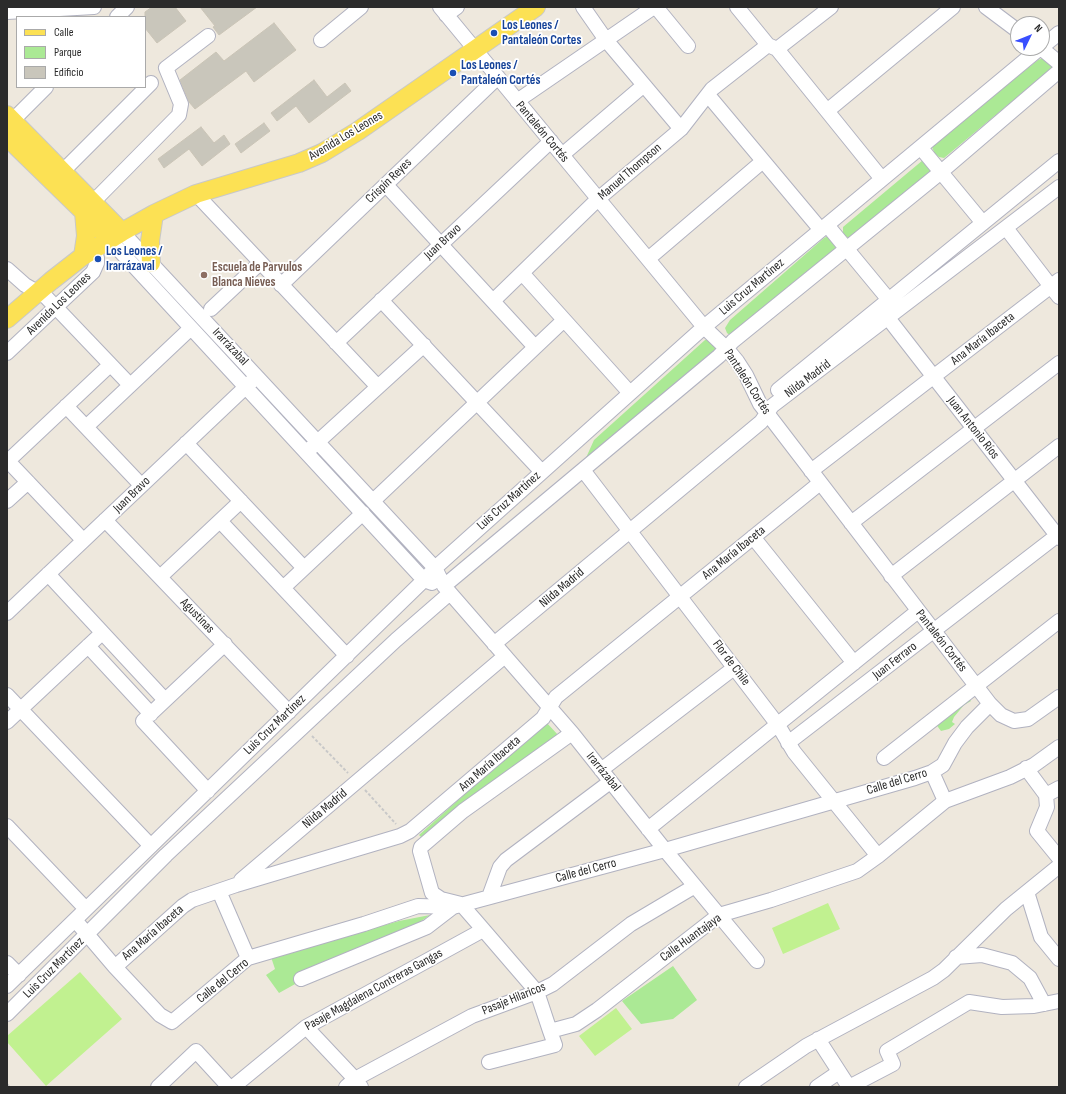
<!DOCTYPE html>
<html>
<head>
<meta charset="utf-8">
<style>
	body { margin:0 }
	#map { position:relative; width:1066px; height:1094px; overflow:hidden; background:#eee8dd; font-family:"Sofia Sans Condensed",sans-serif }
	canvas { display:block }
	.frame { position:absolute; inset:0; border:8px solid #2b2b2b; pointer-events:none }
	.legend { position:absolute; left:16px; top:16px; width:130px; height:72px; box-sizing:border-box; background:#fff; border:1px solid #aaa; margin:0; padding:5px 7px; list-style:none; font-size:12px; color:#2b2b2b }
	.legend li { display:flex; align-items:center; gap:8px; height:20px }
	.legend b { width:20px; border:1px solid #aaa }
	.north { position:absolute; left:1010px; top:16px; width:40px; height:40px; box-sizing:border-box; background:#fff; border:1px solid #aaa; border-radius:50%; rotate:47deg; font-size:11px; font-weight:700; line-height:16px; text-align:center; color:#2b2b2b }
	.north::after { content:''; display:block; margin:auto; width:14px; height:18px; background:#394fff; clip-path:polygon(50% 0,100% 100%,50% 72%,0 100%) }
</style>
</head>
<body>
<div id="map">
<canvas width="1066" height="1094"></canvas>
<div class="frame"></div>
<ul class="legend">
<li><b style="height:5px;background:#fce154"></b>Calle</li>
<li><b style="height:11px;background:#abe995"></b>Parque</li>
<li><b style="height:11px;background:#c9c6bb"></b>Edificio</li>
</ul>
<div class="north">N</div>
</div>
<script>
const context = document.querySelector('canvas').getContext('2d');
context.lineJoin = 'round';
function paint(path, color) {
  context.fillStyle = color;
  context.fill(path, 'evenodd');
}
function toPath(rows) {
  const path = new Path2D();
  for (const r of rows) {
    path.moveTo(r[0], r[1]);
    for (let i = 2; i < r.length; i += 2) path.lineTo(r[i], r[i + 1]);
  }
  return path;
}
function strokePath(path, color, width, dash) {
  context.strokeStyle = color;
  context.lineWidth = width;
  context.lineCap = dash ? 'butt' : 'round';
  context.setLineDash(dash || []);
  context.stroke(path);
}
function label(font, color, halo, rows, align = 'center') {
  context.font = font + ' "Sofia Sans Condensed",sans-serif';
  context.lineWidth = 3.5;
  context.setLineDash([]);
  context.textBaseline = 'middle';
  context.strokeStyle = halo;
  context.fillStyle = color;
  for (const [text, x, y, turn = 0] of rows) {
    context.save();
    context.translate(x, y);
    context.rotate((+turn || 0) * Math.PI / 180);
    context.textAlign = isNaN(turn) ? turn : align;
    if (halo) context.strokeText(text, 0, 0);
    context.fillText(text, 0, 0);
    context.restore();
  }
}
paint(toPath([
	[1043,58,1054,64,1051,69,944,158,939,157,935,154,931,145,1038,60],
	[923,160,934,169,849,238,843,235,843,227],
	[828,236,836,244,835,250,731,336,727,333,725,328,730,320,824,238],
	[710,339,715,341,717,350,585,460,594,440,705,340],
	[968,697,971,701,964,705,954,717,952,722,955,724,949,729,941,731,935,723],
	[547,723,558,735,422,838,419,835,512,752],
	[430,915,417,924,297,983,279,993,266,975,275,969,271,957,399,921],
	[673,966,697,1000,673,1019,641,1024,622,1001]
]), '#abe995');
paint(toPath([
	[828,903,840,929,783,954,772,928],
	[80,972,122,1019,46,1086,7,1042,7,1036],
	[616,1008,632,1029,595,1056,579,1036]
]), '#c1f190');
const building = toPath([
	[152,7,175,7,186,21,157,43,145,28,145,12,152,7],
	[200,7,257,7,219,35,213,27,215,26,200,7],
	[274,23,296,50,254,82,246,71,195,109,189,102,180,80,216,52,224,61,274,23],
	[314,80,327,97,345,83,351,91,309,123,296,106,277,121,271,113,314,80],
	[264,123,270,131,241,153,235,144,264,123],
	[201,127,214,143,224,135,230,144,202,166,189,149,164,168,158,159,201,127]
]);
paint(building, '#c9c6bb');
strokePath(building, '#cac4b6', 1);
const minor = toPath([
	[440,7,704,327,727,349,737,361,746,375,760,404,767,413,990,704,1001,715,1014,721,1028,719,1059,697],
	[583,7,606,40,681,129],
	[656,7,688,46],
	[737,7,768,45,777,49,882,179],
	[986,7,1018,31],
	[7,12,94,7],
	[446,15,457,7],
	[117,17,127,7],
	[321,40,361,7],
	[1042,47,1059,33],
	[1041,48,1059,63],
	[777,49,831,7],
	[708,95,821,230],
	[517,101,654,7],
	[827,111,953,7],
	[12,121,46,87],
	[921,148,983,223],
	[562,155,644,85],
	[62,172,151,83],
	[386,185,535,347],
	[196,194,378,387],
	[93,202,179,115,181,104,166,68,208,36],
	[827,225,889,300],
	[1006,228,1059,297],
	[122,232,435,568,444,586,572,733,665,850,757,961],
	[109,239,424,580,432,583],
	[648,259,763,161],
	[7,269,25,285,46,297,130,385],
	[522,273,630,393],
	[281,285,498,77],
	[381,300,542,472],
	[493,301,598,199,681,129,712,89,768,45],
	[211,309,260,263],
	[888,318,1059,538],
	[336,343,551,141],
	[7,353,93,272,97,263,97,258,93,249],
	[778,390,1059,161],
	[66,406,141,485],
	[86,427,191,328],
	[186,443,304,568],
	[311,448,424,345],
	[7,460,83,540],
	[8,461,110,365],
	[583,470,778,725,794,752,878,856],
	[811,471,1059,280],
	[7,501,28,482],
	[373,501,564,320],
	[105,520,289,712],
	[220,521,347,656],
	[851,523,1059,363],
	[753,537,854,663],
	[48,574,165,700],
	[891,576,1059,446],
	[160,577,241,501],
	[444,586,719,356,733,341,941,172,1059,71],
	[283,588,363,513],
	[7,613,252,381],
	[494,644,761,422,772,406,1059,187],
	[88,646,151,714],
	[7,695,151,846],
	[7,722,102,633],
	[788,743,1059,534],
	[884,758,1059,621],
	[1026,768,1046,795,1047,807,1037,831,1059,858],
	[601,770,734,668],
	[208,791,143,721,225,644],
	[1046,795,1059,788],
	[945,801,1010,777,1034,765,1059,747],
	[7,826,86,909],
	[648,829,918,611],
	[241,880,505,656],
	[219,891,248,958],
	[1027,892,1041,937,1059,959],
	[489,897,500,867,506,860,610,782],
	[75,920,115,967,160,1015,172,1022,248,958,364,924,418,906,453,907,665,850,915,778,932,772,943,765,955,743,967,727,990,704],
	[956,957,982,955,1012,963,1030,978,1044,1004],
	[7,963,19,975],
	[115,967,183,906,192,900,236,885,400,836,410,831,543,718,556,697,820,483],
	[301,979,427,927,453,907],
	[7,986,424,580,435,568,704,327,1040,48],
	[7,1014,166,855,396,640,450,593],
	[306,1027,355,1079,361,1087],
	[550,1031,576,1024,597,1010,719,915,771,900,857,871,878,856,945,801,932,772],
	[818,1039,849,1087,893,1064,887,1051,969,1002,1002,1007,1034,1006,1059,1001],
	[489,1062,555,1045,550,1031,537,992,475,920,461,904,441,899,432,893,420,851,421,847,463,811,572,733],
	[158,1087,196,1051,229,1087],
	[233,1087,306,1027,483,930],
	[346,1087,355,1079,472,1016,537,992,553,984,631,924,695,886],
	[746,1087,806,1046,933,978,944,970,1006,909,1059,866],
	[817,1087,839,1072]
]);
const major = toPath([
	[7,115,122,232],
	[7,137,84,212,109,239],
	[83,256,86,236,84,212],
	[151,263,150,241,154,214],
	[7,319,51,281,83,256,122,232,154,214,196,194,299,163,322,153,358,131,536,7]
]);
strokePath(minor, '#b1b2c0', 16);
strokePath(major, '#c8c8c8', 20);
strokePath(toPath([
	[312,736,348,773],
	[365,790,396,824],
	[7,1084,10,1087]
]), '#c8c8c8', 2, [3, 2]);
strokePath(minor, '#fff', 14);
strokePath(major, '#fce154', 18);
for (const [x, y, r, color] of [
	[494,33,4,"#1a4fb4"],
	[453,73,4,"#1a4fb4"],
	[98,259,4,"#1a4fb4"],
	[204,275,4,"#8d6e63"]
]) {
  const dot = new Path2D();
  dot.arc(x, y, r, 0, 2 * Math.PI);
  context.fillStyle = color;
  context.fill(dot);
  strokePath(dot, '#fff', 1.5);
}
label('bold 13px', '#164399', '#fff', [
	["Los Leones /",502,26],
	["Pantaleón Cortes",502,41],
	["Los Leones /",461,66],
	["Pantaleón Cortés",461,81],
	["Los Leones /",106,252],
	["Irarrázaval",106,267]
], 'left');
label('13px', '#2b2b2b', '#fff', [
	["Pantaleón Cortés",542,132,50],
	["Avenida Los Leones",346,136,-31],
	["Manuel Thompson",630,172,-41],
	["Crispín Reyes",389,181,-44],
	["Juan Bravo",443,242,-43],
	["Luis Cruz Martínez",752,287,-40],
	["Avenida Los Leones",59,304,-44],
	["Ana María Ibaceta",983,339,-38],
	["Irarrázabal",230,347,47],
	["Nilda Madrid",808,379,-37],
	["Pantaleón Cortés",747,382,57],
	["Juan Antonio Ríos",973,428,52],
	["Juan Bravo",132,495,-44],
	["Luis Cruz Martínez",509,501,-42],
	["Ana María Ibaceta",734,553,-39],
	["Nilda Madrid",562,588,-40],
	["Agustinas",197,616,46],
	["Pantaleón Cortés",941,641,52],
	["Juan Ferraro",895,661,-38],
	["Flor de Chile",731,663,53],
	["Luis Cruz Martínez",275,725,-44],
	["Ana María Ibaceta",490,764,-41],
	["Irarrázabal",603,772,51],
	["Calle del Cerro",897,782,-17],
	["Nilda Madrid",325,809,-40],
	["Calle del Cerro",586,871,-15],
	["Ana María Ibaceta",153,933,-41],
	["Calle Huantajaya",691,938,-36],
	["Luis Cruz Martínez",54,968,-45],
	["Calle del Cerro",223,981,-39],
	["Pasaje Magdalena Contreras Gangas",374,990,-29],
	["Pasaje Hilaricos",514,999,-22]
]);
label('bold 13px', '#785e54', '#fff', [
	["Escuela de Parvulos",212,268],
	["Blanca Nieves",212,283]
], 'left');
</script>
</body>
</html>
